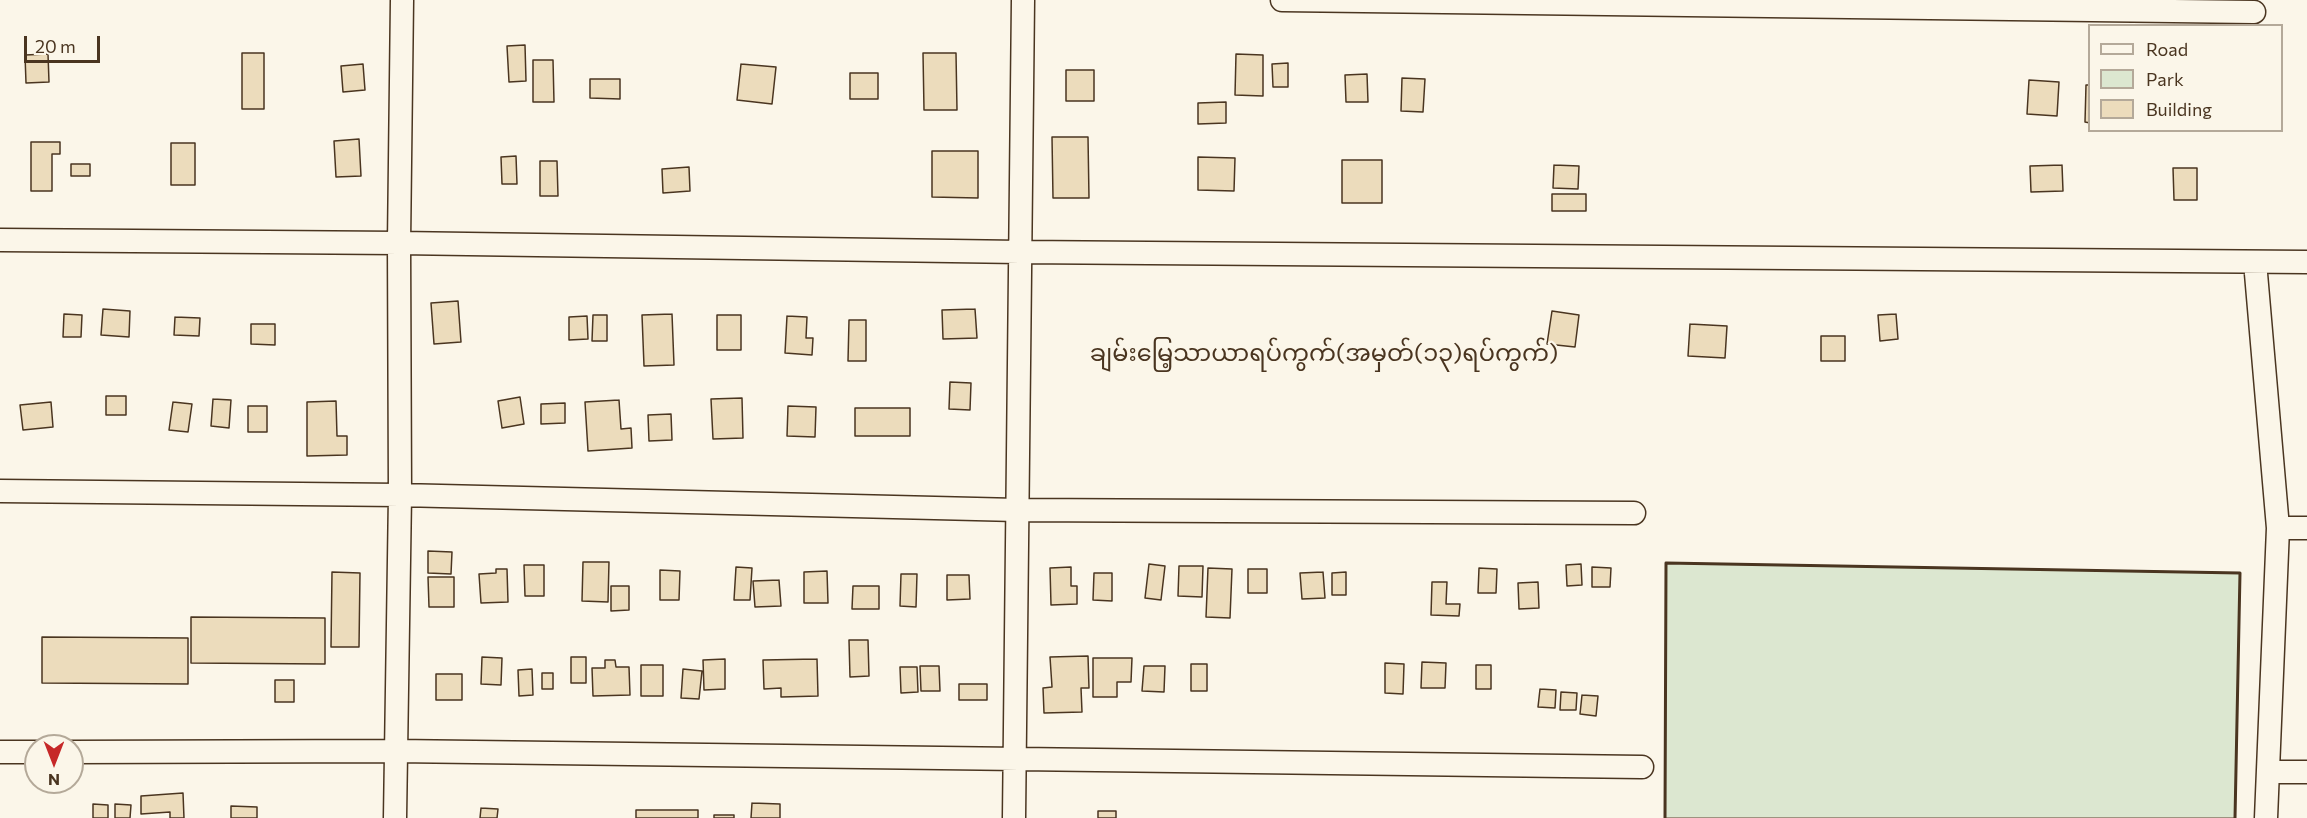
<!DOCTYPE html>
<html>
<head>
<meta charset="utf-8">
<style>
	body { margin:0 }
	#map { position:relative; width:2307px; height:818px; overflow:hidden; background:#fbf6e9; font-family:Commissioner,sans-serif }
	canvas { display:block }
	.legend { position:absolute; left:2088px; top:24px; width:195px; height:108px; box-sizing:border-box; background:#fbf6e9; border:2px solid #b4a999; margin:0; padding:8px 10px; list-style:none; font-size:18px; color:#4a3520 }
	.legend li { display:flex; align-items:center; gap:12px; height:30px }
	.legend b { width:30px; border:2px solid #b4a999 }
	.north { position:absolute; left:24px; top:734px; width:60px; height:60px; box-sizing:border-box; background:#fbf6e9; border:2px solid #b4a999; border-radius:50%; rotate:180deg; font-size:16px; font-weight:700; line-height:24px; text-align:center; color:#4a3520 }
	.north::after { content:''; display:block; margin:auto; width:21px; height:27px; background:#c62828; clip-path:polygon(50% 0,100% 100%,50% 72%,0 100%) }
	.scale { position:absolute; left:24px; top:36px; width:76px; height:27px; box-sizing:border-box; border:3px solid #4a3520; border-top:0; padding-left:8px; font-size:18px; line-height:21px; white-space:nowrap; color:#4a3520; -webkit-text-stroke:4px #fbf6e9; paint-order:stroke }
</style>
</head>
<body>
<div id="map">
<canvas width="2307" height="818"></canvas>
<ul class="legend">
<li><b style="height:8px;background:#fbf6e9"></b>Road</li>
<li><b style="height:16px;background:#dce7d0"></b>Park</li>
<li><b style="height:16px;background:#ecdcbc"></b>Building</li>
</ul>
<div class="north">N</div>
<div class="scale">20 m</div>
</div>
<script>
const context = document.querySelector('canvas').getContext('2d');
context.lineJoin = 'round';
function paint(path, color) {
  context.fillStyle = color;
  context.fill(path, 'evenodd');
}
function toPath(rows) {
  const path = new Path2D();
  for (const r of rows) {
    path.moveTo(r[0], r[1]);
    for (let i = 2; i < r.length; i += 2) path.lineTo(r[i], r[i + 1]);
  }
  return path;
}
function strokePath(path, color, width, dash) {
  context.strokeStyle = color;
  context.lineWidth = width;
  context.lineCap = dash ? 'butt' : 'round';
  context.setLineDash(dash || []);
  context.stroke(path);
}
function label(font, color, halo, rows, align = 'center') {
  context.font = font + ' Commissioner,"Noto Sans Myanmar",sans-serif';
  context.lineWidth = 4.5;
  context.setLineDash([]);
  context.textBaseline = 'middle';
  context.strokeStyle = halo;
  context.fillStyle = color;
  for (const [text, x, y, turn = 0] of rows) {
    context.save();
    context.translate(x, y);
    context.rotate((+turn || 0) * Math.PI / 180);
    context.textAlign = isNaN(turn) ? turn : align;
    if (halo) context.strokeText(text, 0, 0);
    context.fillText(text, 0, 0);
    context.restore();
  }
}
const green = toPath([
	[1666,563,2240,573,2235,818,1665,818,1666,563]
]);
paint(green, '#dce7d0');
strokePath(green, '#887966', 1.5);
const building = toPath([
	[525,45,526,81,509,82,507,46,525,45],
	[242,53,264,53,264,109,242,109,242,53],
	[923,53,956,53,957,110,924,110,923,53],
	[48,54,49,82,26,83,25,55,48,54],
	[1236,54,1263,55,1263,96,1235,95,1236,54],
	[533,60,553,60,554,102,533,102,533,60],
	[1288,63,1288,87,1273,87,1272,64,1288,63],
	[363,64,365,90,343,92,341,66,363,64],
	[741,64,776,67,772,104,737,100,741,64],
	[1066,70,1094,70,1094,101,1066,101,1066,70],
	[850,73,878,73,878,99,850,99,850,73],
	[1367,74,1368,102,1346,102,1345,75,1367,74],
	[1402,78,1425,79,1423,112,1401,111,1402,78],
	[590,79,620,79,620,99,590,98,590,79],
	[2029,80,2059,82,2057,116,2027,114,2029,80],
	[2086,85,2090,85,2090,123,2085,122,2086,85],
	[1226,102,1226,123,1198,124,1198,103,1226,102],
	[1052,137,1088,137,1089,198,1053,198,1052,137],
	[359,139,361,176,336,177,334,141,359,139],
	[31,142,60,142,60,154,52,154,52,191,31,191,31,142],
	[171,143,195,143,195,185,171,185,171,143],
	[932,151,978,151,978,198,932,197,932,151],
	[516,156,517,184,502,184,501,157,516,156],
	[1198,157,1235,158,1234,191,1198,190,1198,157],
	[1342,160,1382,160,1382,203,1342,203,1342,160],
	[540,161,557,161,558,196,540,196,540,161],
	[71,164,90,164,90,176,71,176,71,164],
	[1554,165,1579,166,1578,189,1553,188,1554,165],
	[2062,165,2063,191,2031,192,2030,166,2062,165],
	[689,167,690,191,663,193,662,169,689,167],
	[2173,168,2197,168,2197,200,2174,200,2173,168],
	[1552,194,1586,194,1586,211,1552,211,1552,194],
	[458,301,461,342,434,344,431,303,458,301],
	[103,309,130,311,129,337,101,335,103,309],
	[975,309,977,338,943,339,942,310,975,309],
	[1552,311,1579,315,1575,347,1547,344,1552,311],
	[64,314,82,315,81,337,63,337,64,314],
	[672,314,674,365,644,366,642,315,672,314],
	[1896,314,1898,339,1880,341,1878,315,1896,314],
	[593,315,607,315,607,341,592,341,593,315],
	[717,315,741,315,741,350,717,350,717,315],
	[587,316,588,339,569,340,569,317,587,316],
	[787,316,807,317,806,338,813,338,812,355,785,353,787,316],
	[175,317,200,318,199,336,174,335,175,317],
	[849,320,866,320,866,361,848,361,849,320],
	[251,324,275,324,275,345,251,344,251,324],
	[1690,324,1727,326,1725,358,1688,356,1690,324],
	[1821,336,1845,336,1845,361,1821,361,1821,336],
	[950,382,971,383,970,410,949,409,950,382],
	[106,396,126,396,126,415,106,415,106,396],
	[520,397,524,424,502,428,498,401,520,397],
	[742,398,743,438,713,439,711,399,742,398],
	[213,399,231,400,229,428,211,426,213,399],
	[619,400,621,429,631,428,632,448,588,451,585,402,619,400],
	[336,401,337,436,347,436,347,455,307,456,307,402,336,401],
	[51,402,53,427,23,430,20,405,51,402],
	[173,402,192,404,188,432,169,430,173,402],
	[565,403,565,423,541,424,541,404,565,403],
	[248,406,267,406,267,432,248,432,248,406],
	[788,406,816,407,815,437,787,436,788,406],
	[855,408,910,408,910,436,855,436,855,408],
	[671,414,672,440,649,441,648,415,671,414],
	[428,551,452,552,451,574,428,573,428,551],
	[583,562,609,562,608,602,582,601,583,562],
	[1149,564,1165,566,1161,600,1145,598,1149,564],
	[1581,564,1582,585,1567,586,1566,565,1581,564],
	[524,565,544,565,544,596,525,596,524,565],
	[1179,566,1203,566,1202,597,1178,596,1179,566],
	[736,567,752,568,750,600,734,600,736,567],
	[1071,567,1071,586,1077,586,1077,604,1051,605,1050,568,1071,567],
	[1592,567,1611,568,1610,587,1592,587,1592,567],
	[1208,568,1232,569,1230,618,1206,617,1208,568],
	[1479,568,1497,569,1496,593,1478,593,1479,568],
	[496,569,507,569,508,602,481,603,479,574,496,573,496,569],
	[1248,569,1267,569,1267,593,1248,593,1248,569],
	[660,570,680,571,679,600,660,600,660,570],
	[827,571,828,603,804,603,804,572,827,571],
	[332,572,360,573,359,647,331,647,332,572],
	[1323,572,1325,598,1302,599,1300,573,1323,572],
	[1346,572,1346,595,1332,595,1332,573,1346,572],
	[1094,573,1112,573,1112,601,1093,600,1094,573],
	[901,574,917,574,916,607,900,606,901,574],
	[947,575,969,575,970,599,947,600,947,575],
	[428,577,454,577,454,607,429,607,428,577],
	[779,580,781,606,755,607,753,581,779,580],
	[1432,582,1447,582,1446,604,1460,604,1459,616,1431,615,1432,582],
	[1538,582,1539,608,1519,609,1518,583,1538,582],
	[611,586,629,586,629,610,611,611,611,586],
	[853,586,879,586,879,609,852,609,853,586],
	[191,617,325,618,325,664,191,663,191,617],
	[42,637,188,638,188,684,42,683,42,637],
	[849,640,868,640,869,676,850,677,849,640],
	[1088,656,1089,688,1081,688,1082,712,1044,713,1043,688,1052,687,1050,657,1088,656],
	[482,657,502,658,501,685,481,684,482,657],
	[571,657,586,657,586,683,571,683,571,657],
	[1093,658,1132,658,1131,682,1117,682,1117,697,1093,697,1093,658],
	[725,659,725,689,704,690,703,660,725,659],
	[817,659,818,696,781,697,781,688,764,689,763,660,817,659],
	[605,660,615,660,616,667,629,667,630,695,593,696,592,668,605,668,605,660],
	[1422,662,1446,663,1445,688,1421,688,1422,662],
	[1385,663,1404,664,1403,694,1385,693,1385,663],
	[1191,664,1207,664,1207,691,1191,691,1191,664],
	[641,665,663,665,663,696,641,696,641,665],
	[1476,665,1491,665,1491,689,1476,689,1476,665],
	[920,666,939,666,940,691,921,691,920,666],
	[1144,666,1165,666,1164,692,1142,691,1144,666],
	[900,667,917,667,918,692,901,693,900,667],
	[532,669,533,695,519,696,518,670,532,669],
	[683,669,702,671,699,699,681,698,683,669],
	[542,673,553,673,553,689,542,689,542,673],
	[436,674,462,674,462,700,436,700,436,674],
	[275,680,294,680,294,702,275,702,275,680],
	[959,684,987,684,987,700,959,700,959,684],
	[1540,689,1556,690,1555,708,1538,707,1540,689],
	[1561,692,1577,693,1576,710,1560,710,1561,692],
	[1582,695,1598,696,1596,716,1580,714,1582,695],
	[183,793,184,818,170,818,170,812,141,814,141,796,183,793],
	[752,803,780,804,780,818,751,818,752,803],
	[93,804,108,805,108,818,93,818,93,804],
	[115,804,131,805,130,818,115,818,115,804],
	[231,806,257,807,257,818,231,818,231,806],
	[481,808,498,809,497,818,480,818,481,808],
	[636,810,698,810,698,818,636,818,636,810],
	[1098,811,1116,811,1116,818,1098,818,1098,811],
	[714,815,734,815,734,818,714,818,714,815]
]);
paint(building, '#ecdcbc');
strokePath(building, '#4a3520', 1.5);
const minor = toPath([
	[1282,0,2254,12],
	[0,240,399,243,1020,252,2307,262],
	[2255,262,2278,528,2266,818],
	[0,491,400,495,1017,510,1634,513],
	[2278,528,2307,528],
	[0,752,36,752],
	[72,752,396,751,1642,767],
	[2268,772,2307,772],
	[395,818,400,495,399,243,402,0],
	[1014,818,1023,0]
]);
strokePath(minor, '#4a3520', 25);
strokePath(minor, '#fbf6e9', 22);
strokePath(toPath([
	[1665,818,1666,563,2240,573,2235,818]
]), '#4a3520', 3);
label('24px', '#4a3520', '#fbf6e9', [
	["ချမ်းမြေ့သာယာရပ်ကွက်(အမှတ်(၁၃)ရပ်ကွက်)",1324,353]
]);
</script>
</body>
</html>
